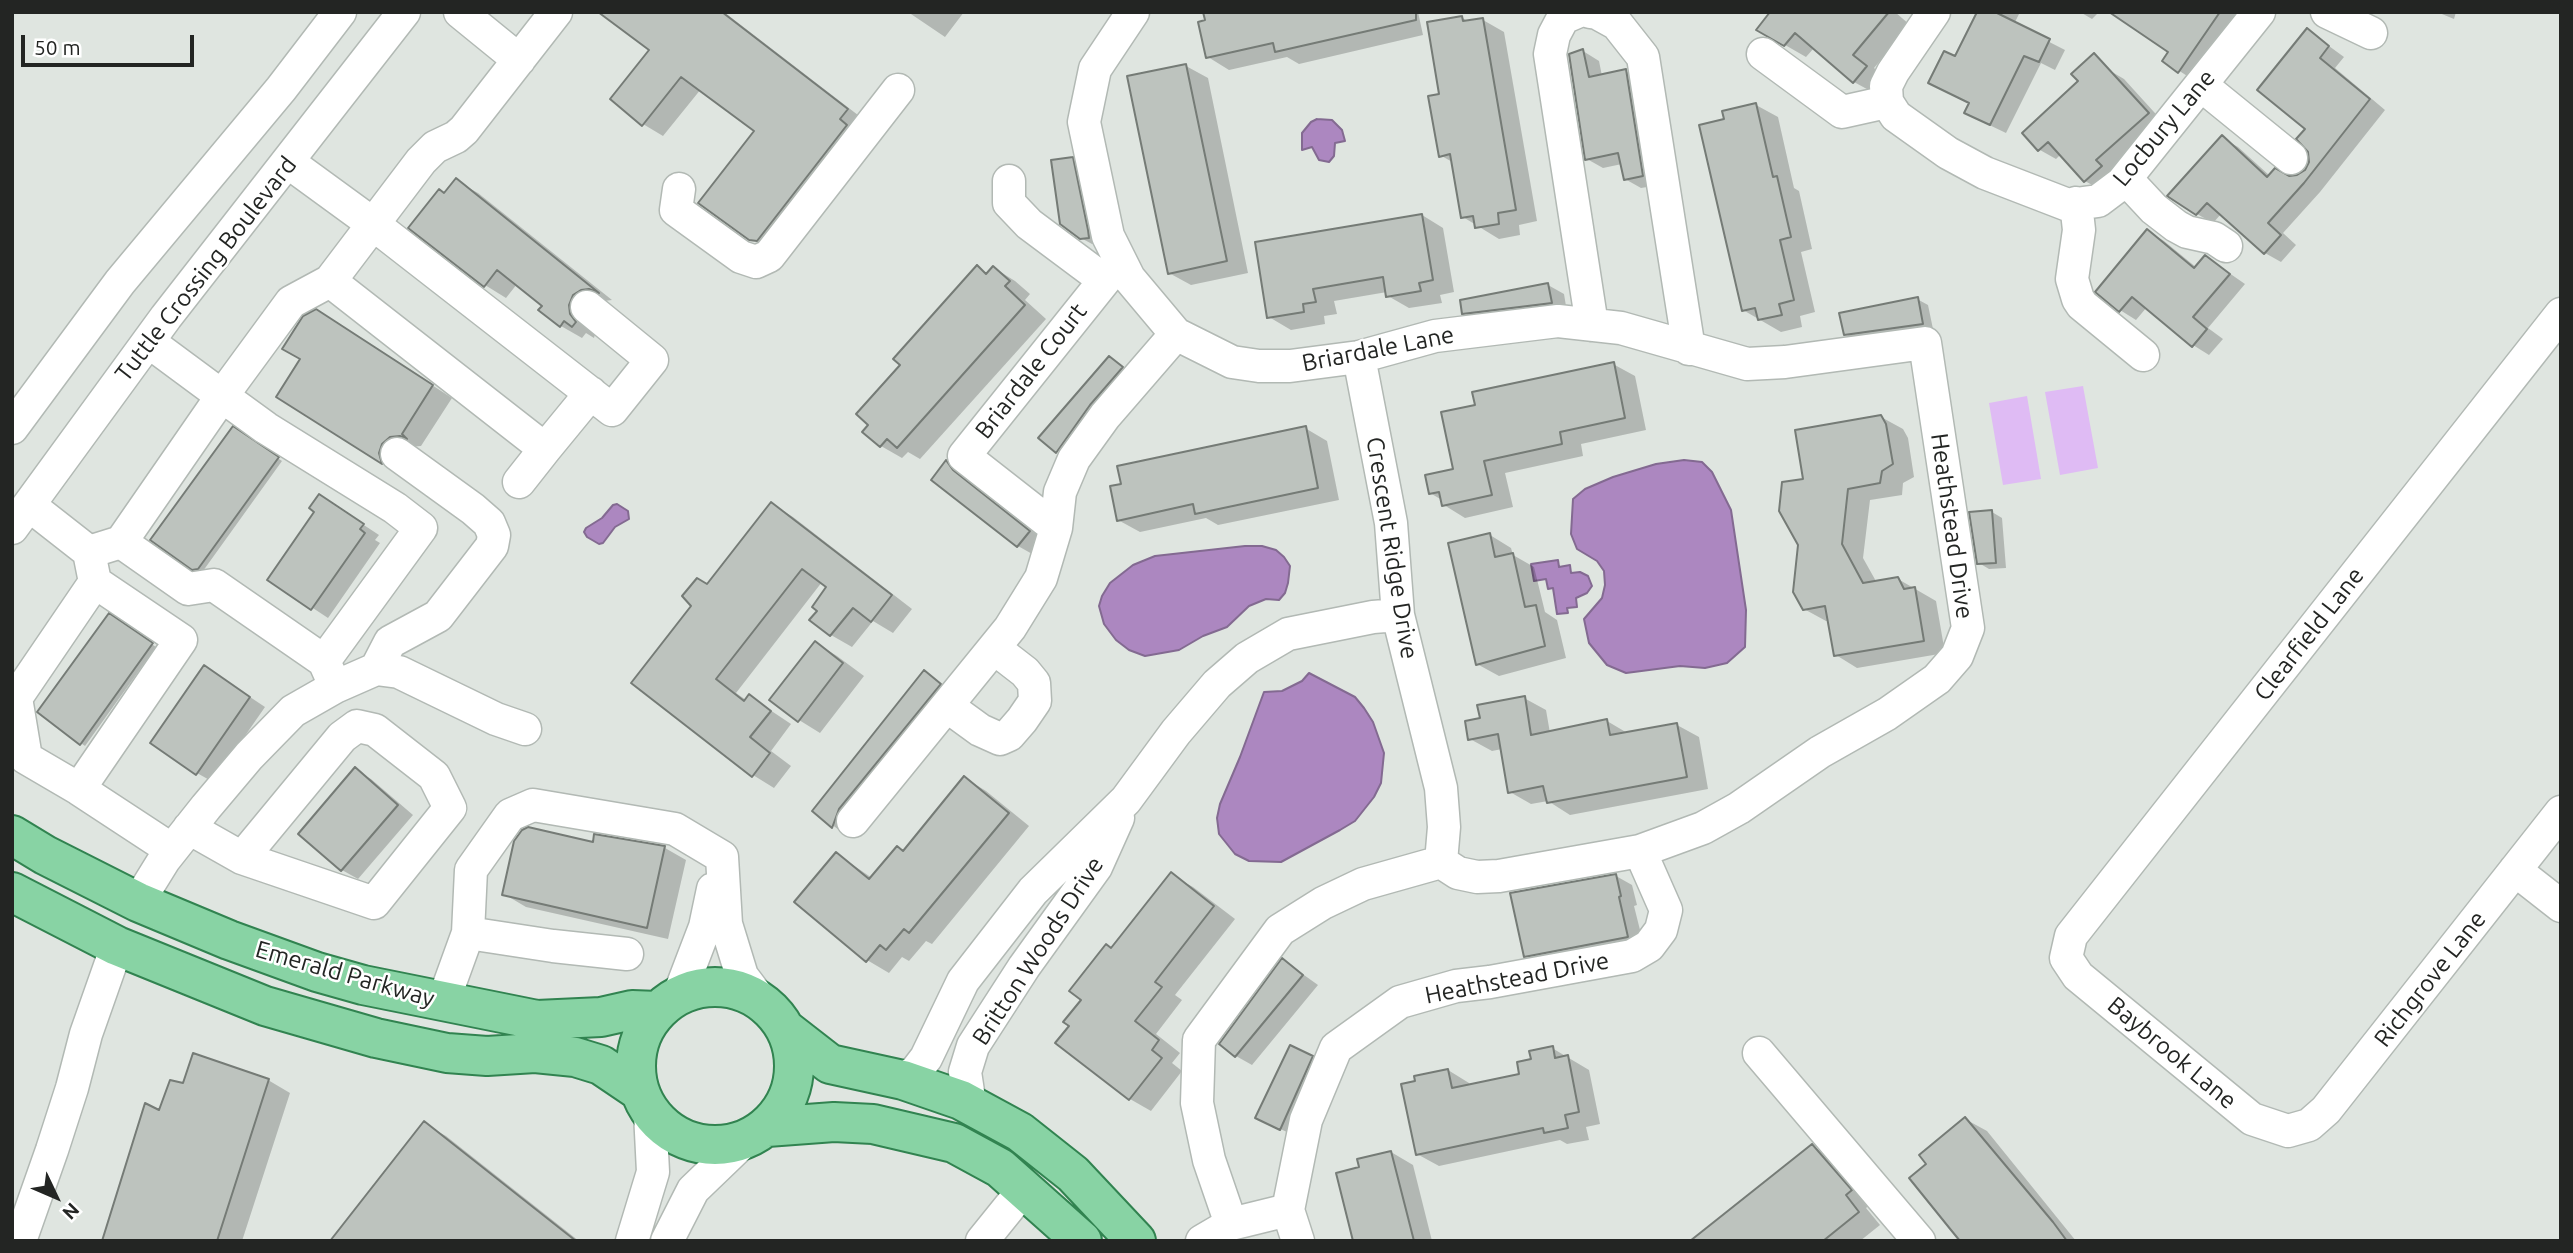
<!DOCTYPE html>
<html>
<head>
<meta charset="utf-8">
<style>
	body { margin:0 }
	#map { position:relative; width:2573px; height:1253px; overflow:hidden; background:#dfe5e0; font-family:Ubuntu,sans-serif }
	canvas { display:block }
	.frame { position:absolute; inset:0; border:14px solid #232523; pointer-events:none }
	.north { position:absolute; left:21px; top:1162px; width:70px; height:70px; -webkit-text-stroke:5px #fff; paint-order:stroke; rotate:134deg; font-size:19px; font-weight:700; line-height:28px; text-align:center; color:#232523 }
	.north::after { content:''; display:block; margin:auto; width:24px; height:32px; background:#232523; clip-path:polygon(50% 0,100% 100%,50% 72%,0 100%) }
	.scale { position:absolute; left:21px; top:35px; width:173px; height:32px; box-sizing:border-box; border:4px solid #232523; border-top:0; padding-left:9px; font-size:21px; line-height:24px; white-space:nowrap; color:#232523; -webkit-text-stroke:5px #fff; paint-order:stroke }
</style>
</head>
<body>
<div id="map">
<canvas width="2573" height="1253"></canvas>
<div class="frame"></div>
<div class="north">N</div>
<div class="scale">50 m</div>
</div>
<script>
const context = document.querySelector('canvas').getContext('2d');
context.lineJoin = 'round';
function paint(path, color) {
  context.fillStyle = color;
  context.fill(path, 'evenodd');
}
function toPath(rows) {
  const path = new Path2D();
  for (const r of rows) {
    if (r.length === 3) {
      path.moveTo(r[0] + r[2], r[1]);
      path.arc(r[0], r[1], r[2], 0, 2 * Math.PI);
      continue;
    }
    path.moveTo(r[0], r[1]);
    for (let i = 2; i < r.length; i += 2) path.lineTo(r[i], r[i + 1]);
  }
  return path;
}
function strokePath(path, color, width, dash) {
  context.strokeStyle = color;
  context.lineWidth = width;
  context.lineCap = dash ? 'butt' : 'round';
  context.setLineDash(dash || []);
  context.stroke(path);
}
function label(font, color, halo, rows, align = 'center') {
  context.font = font + ' Ubuntu,sans-serif';
  context.lineWidth = 5;
  context.setLineDash([]);
  context.textBaseline = 'middle';
  context.strokeStyle = halo;
  context.fillStyle = color;
  for (const [text, x, y, turn = 0] of rows) {
    context.save();
    context.translate(x, y);
    context.rotate((+turn || 0) * Math.PI / 180);
    context.textAlign = isNaN(turn) ? turn : align;
    if (halo) context.strokeText(text, 0, 0);
    context.fillText(text, 0, 0);
    context.restore();
  }
}
paint(toPath([
	[2083,386,2098,468,2060,475,2045,392],
	[2027,396,2041,479,2003,485,1989,403]
]), '#dfbbf4');
const water = toPath([
	[1317,119,1332,120,1342,130,1345,141,1335,143,1334,156,1329,162,1319,160,1312,147,1302,150,1302,133,1311,122,1317,119],
	[1684,460,1702,462,1712,472,1731,510,1746,610,1745,647,1727,663,1705,668,1680,666,1626,673,1607,665,1589,643,1584,619,1602,598,1605,585,1604,571,1597,561,1577,549,1571,534,1573,499,1585,489,1613,477,1656,464,1684,460],
	[617,504,628,511,629,519,615,527,603,543,599,544,587,537,584,532,586,528,602,518,613,505,617,504],
	[1245,546,1262,546,1276,550,1284,557,1290,566,1288,583,1285,593,1279,600,1266,599,1249,606,1227,627,1203,636,1179,650,1145,656,1129,650,1116,640,1104,624,1099,606,1102,596,1110,583,1133,565,1155,556,1245,546],
	[1558,560,1559,567,1570,565,1571,573,1580,572,1588,576,1592,586,1587,593,1576,598,1577,607,1567,608,1568,613,1557,614,1553,588,1548,589,1546,579,1534,581,1531,564,1558,560],
	[1309,673,1355,697,1364,708,1373,722,1384,753,1381,783,1374,797,1355,821,1340,830,1281,862,1249,861,1235,854,1219,834,1217,818,1220,804,1240,757,1264,692,1282,691,1302,681,1309,673]
]);
paint(water, '#ac87c0');
strokePath(water, '#836a91', 2);
paint(toPath([
	[601,12,724,12,867,122,776,252,756,241,756,131,701,89,663,136,643,124,652,50],
	[908,12,964,12,945,37],
	[1205,12,1418,12,1423,35,1299,64,1287,57,1229,70,1208,57],
	[1773,12,1895,12,1910,25,1874,68,1888,80,1876,94,1854,82,1814,48,1806,57,1759,30],
	[1979,12,2020,12,2014,24,2065,50,2055,70,2041,63,2006,133,1983,122,1971,104],
	[2080,12,2099,12,2092,19],
	[2126,12,2256,12,2195,81,2164,61,2170,52],
	[2437,12,2456,12,2454,19],
	[1461,17,1469,22,1483,20,1504,32,1537,221,1519,225,1520,235,1499,239,1463,217,1454,163,1440,155,1441,96],
	[2307,30,2344,57,2335,68,2385,110,2320,192,2283,233,2296,245,2281,262,2265,253,2221,214,2213,223,2197,214,2222,138,2238,147,2270,176,2298,177,2306,171,2311,162,2307,128],
	[1583,51,1599,61,1602,76,1626,71,1642,80,1659,185,1641,188,1625,179,1622,164,1603,168,1587,159],
	[1186,66,1208,78,1248,273,1191,285,1169,273],
	[2107,69,2124,79,2164,123,2112,170,2117,176,2101,190,2085,181,2061,154,2056,159,2040,150,2024,133],
	[1756,105,1778,117,1794,188,1799,191,1812,249,1801,252,1815,312,1800,316,1802,327,1781,332,1743,310,1726,121],
	[1072,159,1083,165,1099,243,1092,244,1081,238],
	[456,181,478,193,612,300,604,301,594,338,586,333,582,338,561,326,544,306,517,284,506,298,485,285,445,195],
	[1422,215,1443,228,1454,292,1440,295,1442,303,1409,308,1388,296,1387,292,1334,301,1337,314,1324,316,1325,324,1291,330,1269,317],
	[2148,231,2164,241,2197,268,2206,257,2245,284,2208,328,2223,339,2209,355,2193,345,2147,307,2136,320,2120,310],
	[977,267,988,274,994,268,1015,281,1030,294,1025,300,1046,319,920,459,908,452,902,458,881,446,902,365],
	[1548,285,1564,294,1567,312,1480,322,1464,313],
	[1917,299,1928,305,1933,329,1856,340,1845,334],
	[336,323,452,398,421,446,410,447,400,472,278,397],
	[1109,358,1138,378,1073,461,1041,438],
	[1613,364,1635,376,1646,430,1581,444,1583,456,1505,473,1513,507,1465,518,1444,505,1442,500,1430,493,1455,471,1477,406],
	[1881,417,1903,429,1908,438,1914,477,1903,483,1902,495,1870,500,1863,558,1877,583,1898,579,1936,601,1945,653,1857,668,1836,655,1830,621,1826,621,1804,609,1805,480],
	[1305,428,1327,441,1339,500,1218,525,1206,518,1140,532,1118,520],
	[233,429,282,461,203,571,199,571,193,568],
	[947,462,963,471,969,482,1045,541,1034,555,1018,546,933,479],
	[772,504,793,517,912,609,893,633,873,621,852,647,831,635,820,611,829,587,822,582,736,693,746,700,749,696,791,724,771,751,791,766,774,788,753,775,633,682],
	[335,506,379,535,375,540,380,543,328,618,269,579],
	[1992,512,2002,518,2006,568,1989,569,1979,563],
	[1490,535,1511,548,1513,555,1534,567,1545,612,1557,620,1566,658,1499,676,1477,664],
	[109,616,156,647,85,746,40,714],
	[816,643,837,656,864,676,820,733,799,720],
	[205,667,265,707,213,782,197,773],
	[925,672,950,691,843,833,814,811],
	[1524,698,1546,710,1550,733,1607,721,1629,734,1677,725,1699,737,1708,789,1570,815,1548,801,1531,804,1510,792,1502,749,1492,751,1470,739,1482,720],
	[355,770,371,779,413,815,358,879,342,870,300,833],
	[965,778,986,791,1029,826,932,944,926,941,909,961,902,957,889,973,867,960,837,854,872,878,904,852],
	[594,844,665,848,686,860,668,939,526,907,504,894],
	[1171,875,1193,887,1235,919,1175,995,1182,1000,1156,1034,1180,1053,1172,1063,1182,1071,1151,1111,1130,1099,1072,1026,1083,999,1112,950],
	[1616,876,1632,885,1637,905,1634,906,1644,946,1542,965,1526,956],
	[1283,960,1318,985,1252,1065,1236,1056],
	[1552,1048,1589,1070,1600,1124,1586,1127,1589,1140,1567,1144,1560,1140,1439,1166,1417,1154,1418,1082,1448,1070,1469,1083,1470,1086,1522,1075,1533,1061],
	[1312,1057,1323,1063,1291,1134,1268,1123],
	[268,1080,290,1093,242,1241,107,1241,184,1085],
	[1965,1119,1987,1131,2076,1241,1963,1241],
	[424,1124,446,1136,579,1241,332,1241],
	[1812,1146,1834,1159,1872,1203,1866,1208,1880,1225,1860,1241,1693,1241],
	[1391,1152,1413,1165,1432,1241,1355,1241,1361,1168]
]), '#0003');
const building = toPath([
	[598,12,722,12,848,109,840,119,847,125,757,241,749,240,698,203,754,131,681,77,642,126,610,99,649,50,598,12],
	[1203,12,1416,12,1416,20,1275,52,1273,43,1206,58,1198,22,1205,20,1203,12],
	[1770,12,1889,12,1853,55,1867,66,1853,83,1795,33,1784,46,1756,30,1770,12],
	[1977,12,1995,12,2050,39,2039,62,2024,56,1990,125,1964,113,1969,103,1928,83,1944,51,1955,56,1977,12],
	[2109,12,2220,12,2178,73,2162,61,2168,52,2109,12],
	[1462,16,1463,21,1483,18,1516,210,1498,213,1499,224,1475,228,1473,216,1461,218,1450,154,1439,157,1428,96,1439,94,1427,22,1462,16],
	[2307,28,2329,46,2320,58,2370,99,2304,183,2268,223,2281,235,2264,254,2207,203,2196,215,2167,196,2222,135,2267,177,2275,168,2289,176,2297,175,2305,170,2309,162,2308,152,2296,139,2305,129,2257,90,2307,28],
	[1583,49,1589,77,1626,69,1643,176,1624,180,1618,153,1585,160,1569,54,1583,49],
	[2094,53,2149,113,2096,160,2102,166,2084,182,2048,142,2038,151,2022,133,2078,81,2071,74,2094,53],
	[1186,64,1227,261,1168,274,1127,76,1186,64],
	[1756,103,1773,177,1777,176,1791,237,1780,240,1794,300,1779,304,1782,315,1758,320,1755,308,1742,311,1699,125,1724,119,1722,111,1756,103],
	[1073,157,1088,230,1089,238,1080,239,1060,224,1051,160,1073,157],
	[456,178,599,293,589,289,581,290,573,295,569,305,570,314,576,322,572,327,564,321,560,327,538,310,542,306,497,270,484,287,408,228,439,189,444,193,456,178],
	[1422,214,1433,280,1419,283,1421,291,1386,297,1383,277,1313,289,1316,302,1303,304,1304,312,1267,318,1255,242,1422,214],
	[2147,229,2194,268,2205,255,2230,274,2193,317,2207,329,2192,347,2132,297,2119,312,2095,292,2147,229],
	[977,265,986,274,993,266,1010,281,1005,286,1025,305,897,448,887,439,880,447,862,432,868,425,856,414,900,365,893,359,977,265],
	[1548,283,1552,303,1462,314,1460,300,1548,283],
	[1918,297,1923,324,1844,335,1839,313,1918,297],
	[316,309,433,385,402,434,407,439,400,436,390,437,382,444,379,453,382,464,276,397,300,359,282,349,303,316,316,309],
	[1109,356,1123,367,1090,405,1056,453,1038,438,1109,356],
	[1614,362,1625,418,1560,432,1562,444,1484,461,1492,495,1442,506,1439,492,1429,494,1425,475,1453,469,1441,412,1475,405,1472,392,1614,362],
	[1881,415,1886,424,1893,464,1882,471,1880,483,1848,489,1842,544,1863,583,1898,577,1904,589,1915,587,1924,641,1834,656,1825,606,1803,610,1793,592,1798,545,1779,511,1782,482,1803,479,1795,430,1881,415],
	[233,426,279,457,198,569,192,570,150,540,233,426],
	[1306,426,1318,488,1195,514,1193,504,1117,521,1110,486,1121,484,1117,466,1306,426],
	[946,460,953,470,1030,531,1017,547,931,480,946,460],
	[319,494,364,524,360,529,365,533,311,610,267,580,314,512,309,508,319,494],
	[771,502,892,595,871,622,853,608,830,636,809,620,817,611,812,607,826,587,802,569,716,679,744,701,749,694,771,711,750,737,770,753,752,777,631,683,691,606,682,596,697,578,707,584,771,502],
	[1992,510,1996,563,1977,564,1969,512,1992,510],
	[1490,533,1495,557,1513,553,1525,607,1536,605,1545,646,1476,665,1448,543,1490,533],
	[109,613,153,643,80,745,37,712,109,613],
	[815,641,843,663,798,722,769,700,815,641],
	[204,665,250,697,196,775,150,743,204,665],
	[924,670,941,684,839,809,832,828,812,811,924,670],
	[1525,696,1531,735,1607,719,1610,735,1677,723,1687,777,1547,803,1543,786,1508,793,1498,734,1468,740,1465,721,1480,718,1477,705,1525,696],
	[355,767,398,805,341,871,298,834,355,767],
	[964,776,1009,813,909,933,904,929,886,950,880,945,866,962,794,902,836,852,869,879,897,846,903,851,964,776],
	[528,827,593,842,594,834,665,846,647,928,502,895,514,841,522,830,528,827],
	[1171,872,1214,906,1155,982,1162,987,1135,1021,1159,1040,1152,1050,1162,1058,1129,1100,1055,1043,1069,1026,1063,1022,1081,1000,1069,991,1106,944,1111,948,1171,872],
	[1616,874,1621,896,1619,897,1628,937,1524,957,1510,893,1616,874],
	[1282,958,1303,975,1235,1057,1219,1044,1282,958],
	[1290,1045,1313,1056,1280,1130,1255,1118,1290,1045],
	[1553,1046,1555,1058,1568,1055,1579,1112,1565,1115,1568,1128,1544,1133,1543,1128,1416,1155,1401,1084,1415,1081,1414,1076,1448,1069,1452,1088,1519,1074,1517,1062,1531,1059,1529,1051,1553,1046],
	[193,1053,269,1079,217,1241,102,1241,145,1103,159,1110,170,1080,183,1083,193,1053],
	[1965,1117,2053,1222,2067,1241,1960,1241,1951,1230,1909,1178,1926,1164,1919,1155,1965,1117],
	[424,1121,576,1241,330,1241,424,1121],
	[1812,1144,1852,1190,1846,1195,1859,1212,1823,1241,1690,1241,1812,1144],
	[1391,1151,1414,1241,1353,1241,1336,1173,1359,1167,1357,1159,1391,1151]
]);
paint(building, '#bdc3be');
strokePath(building, '#757b76', 2);
const minor = toPath([
	[460,12,519,60],
	[1133,12,1095,69,1084,122,1108,236,1129,278,1176,334,1232,362,1259,366,1290,366,1359,357,1435,336,1558,321,1621,328,1747,364,1785,362,1925,343,1968,628,1957,656,1937,679,1887,714,1820,752,1739,808,1703,828,1640,851,1499,876,1477,877,1458,873,1441,862,1363,884,1323,903,1280,930,1199,1040,1197,1103,1209,1160,1231,1224],
	[1577,12,1563,18,1554,35,1550,54,1592,325],
	[1590,12,1597,13,1617,24,1643,57,1689,349],
	[1934,12,1893,72,1886,86,1887,102,1896,116,1948,153,1985,173,2068,205,2098,201,2122,183,2259,12],
	[2327,12,2371,33],
	[1763,54,1842,112,1887,102],
	[2201,85,2291,158],
	[288,162,373,224,612,410,652,360,587,307],
	[2126,179,2154,209,2176,226,2187,232,2214,238,2226,246],
	[1009,181,1009,203,1029,224,1104,280],
	[679,189,676,210,741,257,756,262,769,256,898,90],
	[2076,203,2079,230,2072,279,2078,299,2082,305,2143,355],
	[330,281,545,449,519,482],
	[2561,314,2071,936,2066,958,2078,976,2252,1119,2288,1131,2309,1125,2326,1110,2561,812],
	[149,342,222,396,291,302,330,281,421,161,435,147,456,137,464,130,556,12],
	[1359,357,1391,523,1398,615,1441,788,1444,827,1441,862],
	[12,428,120,282,281,89,340,12],
	[545,449,591,393],
	[29,505,89,552,95,582,16,698,26,758,79,789,181,640,95,582],
	[12,528,166,317,404,12],
	[1056,528,1060,492,1074,459,1105,416,1176,334],
	[121,542,188,589,214,585,324,661,332,679],
	[89,552,121,542,222,396,266,428,395,508,421,528,324,661],
	[376,669,390,642,438,616,492,546,494,535,489,523,473,509,397,454],
	[947,706,980,730,1000,739,1009,735,1022,720,1035,701,1034,683,1025,672,994,648],
	[79,789,172,850],
	[853,821,1010,628,1041,578,1056,528,964,456,1120,261],
	[189,828,242,858,374,903,450,808,434,776,375,730,357,726,342,737,242,858],
	[722,857,726,924,742,976,761,1001],
	[2515,870,2561,906],
	[138,902,164,860,206,807,249,756,293,711,335,687,376,669,399,672,496,719,525,729],
	[468,933,553,946,627,954],
	[679,995,705,927,713,889],
	[443,1002,468,933,471,870,510,815,533,805,675,829,722,857],
	[1759,1053,1919,1241],
	[903,1080,916,1071,926,1058,963,981,1033,891,1126,800,1176,732,1217,684,1247,658,1288,634,1373,617,1398,615],
	[970,1105,965,1072,973,1046,1024,967,1096,867,1118,818],
	[1288,1210,1298,1241],
	[20,1241,52,1150,72,1088,86,1034,117,946],
	[632,1241,653,1172,650,1113],
	[667,1241,693,1190,744,1141],
	[982,1241,1024,1189],
	[1202,1241,1231,1224,1288,1210,1306,1120,1336,1048,1400,1002,1456,986,1490,982,1632,956,1649,946,1661,930,1666,910,1640,851]
]);
const major = toPath([
	[12,835,45,855,138,902,229,940,317,972,363,985,537,1020,601,1017,632,1010,658,1011],
	[12,892,117,946,265,1006,376,1038,447,1053,487,1056,535,1053,575,1057,601,1065,638,1090],
	[715,1066,79],
	[785,1029,830,1064,903,1080,961,1100,1020,1132,1073,1174,1136,1241],
	[767,1127,834,1122,873,1124,954,1143,1000,1168,1082,1241]
]);
strokePath(minor, '#b2b9b4', 35);
strokePath(major, '#318350', 42);
strokePath(minor, '#fff', 32);
strokePath(major, '#88d3a4', 38);
label('24px', '#232523', '#fff', [
	["Locbury Lane",2164,128,-50],
	["Tuttle Crossing Boulevard",206,269,-52],
	["Briardale Lane",1378,349,-11],
	["Briardale Court",1031,371,-52],
	["Heathstead Drive",1952,526,82],
	["Crescent Ridge Drive",1392,548,81],
	["Clearfield Lane",2309,634,-52],
	["Britton Woods Drive",1038,951,-57],
	["Emerald Parkway",345,974,16],
	["Heathstead Drive",1517,978,-11],
	["Richgrove Lane",2430,979,-52],
	["Baybrook Lane",2172,1053,40]
]);
</script>
</body>
</html>
